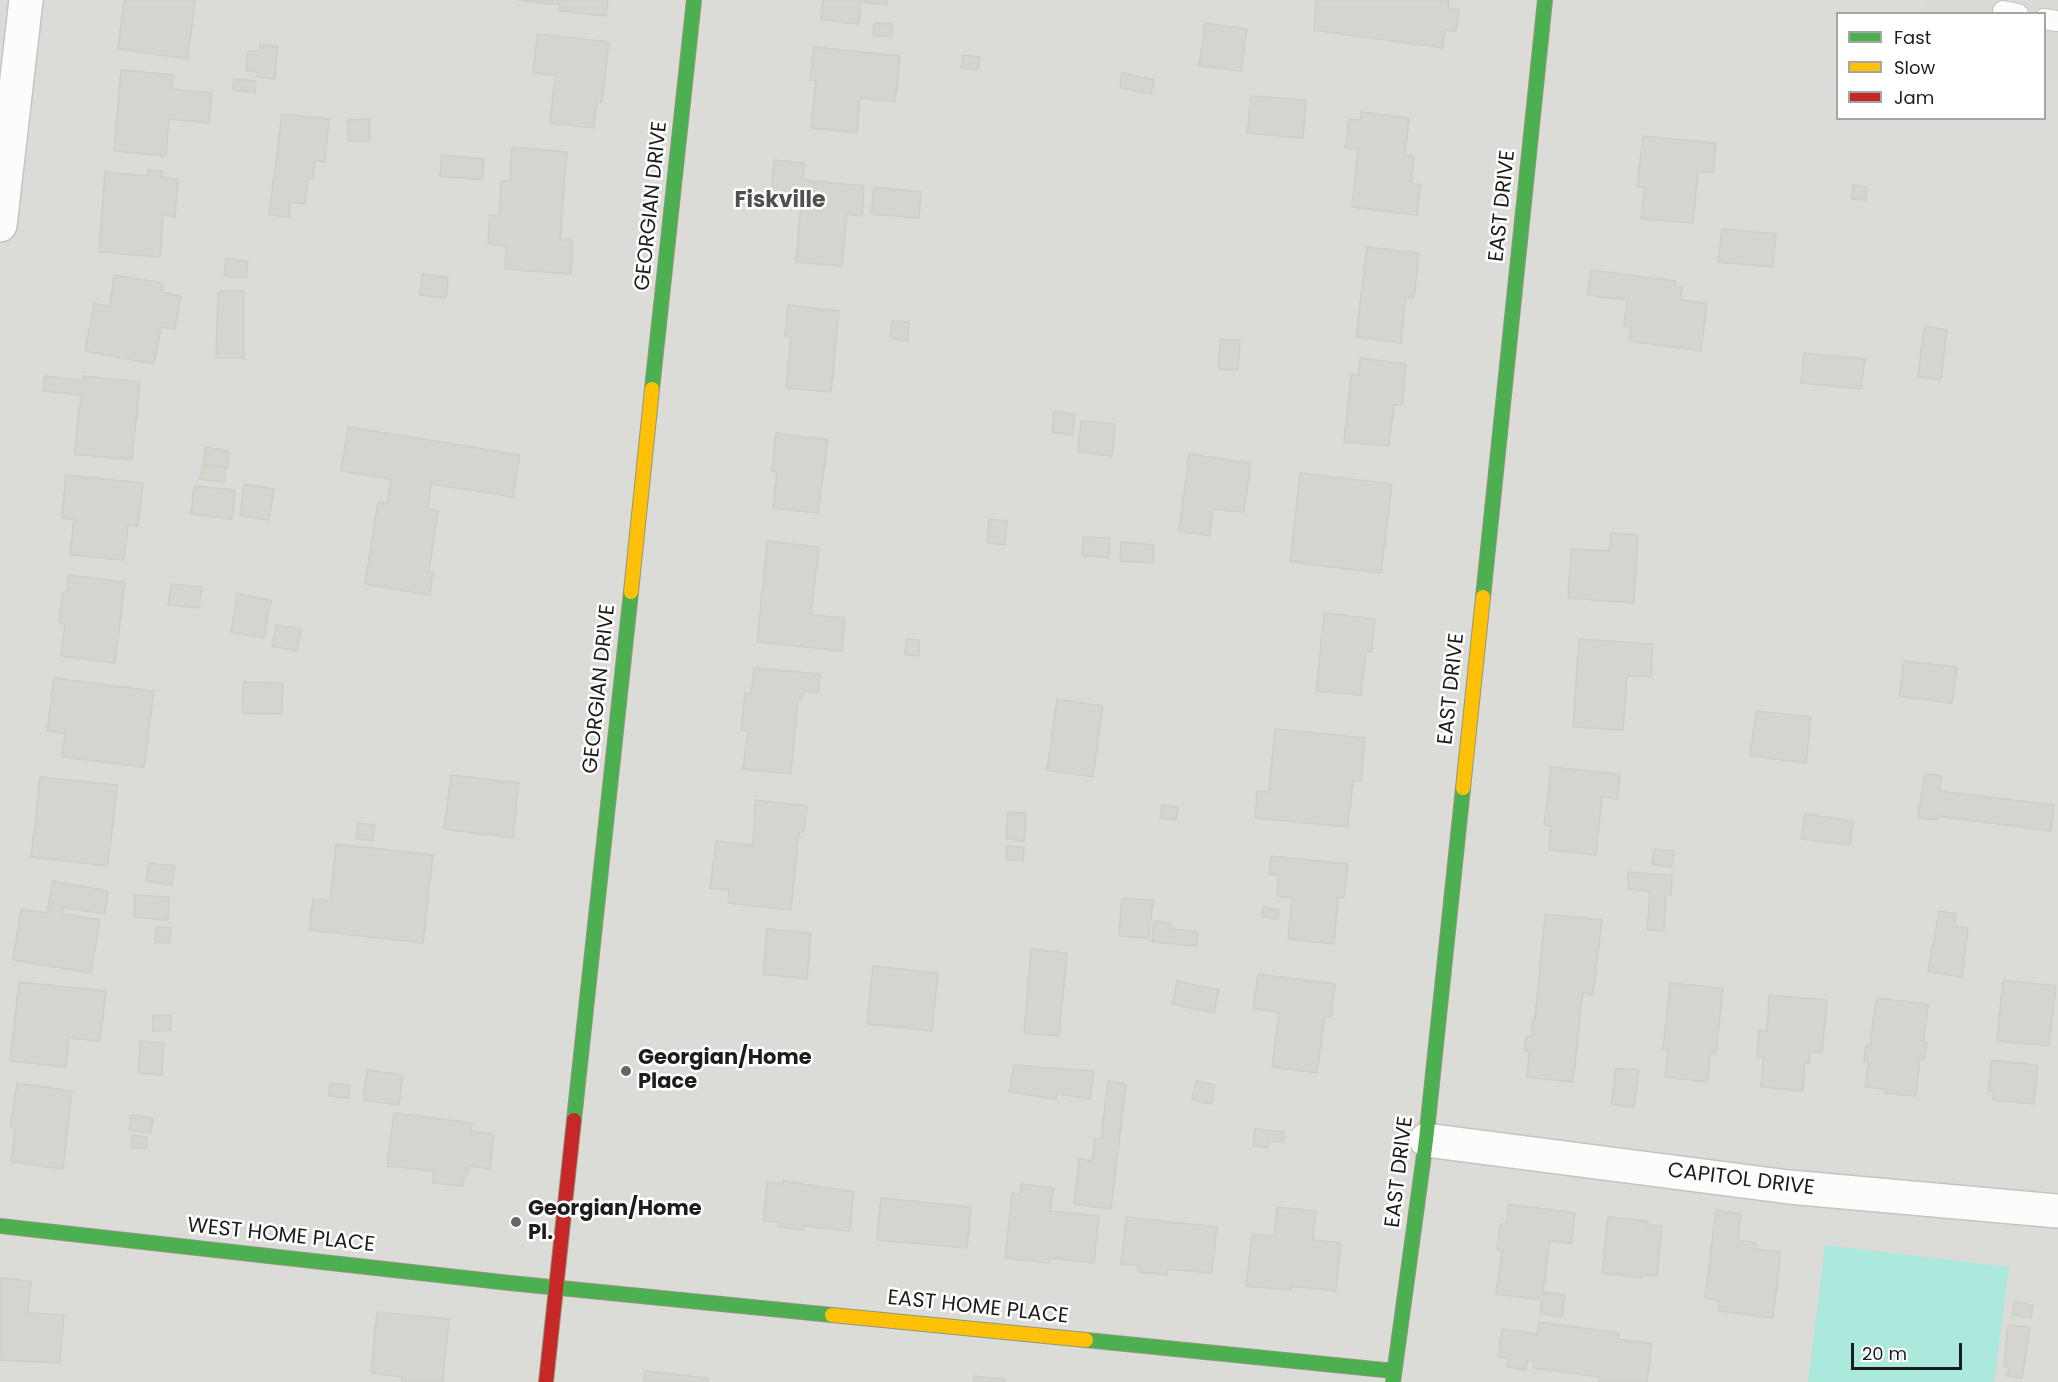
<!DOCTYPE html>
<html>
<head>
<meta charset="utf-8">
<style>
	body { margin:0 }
	#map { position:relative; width:2058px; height:1382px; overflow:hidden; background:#ecece6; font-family:Poppins,sans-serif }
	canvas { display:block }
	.legend { position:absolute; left:1836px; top:12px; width:210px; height:108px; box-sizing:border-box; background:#fff; border:2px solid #a5a5a5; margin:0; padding:8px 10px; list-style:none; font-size:18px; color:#1d1d1d }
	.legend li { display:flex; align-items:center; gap:12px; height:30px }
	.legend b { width:30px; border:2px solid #a5a5a5 }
	.scale { position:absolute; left:1851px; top:1343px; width:111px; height:27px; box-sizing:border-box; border:3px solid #1d1d1d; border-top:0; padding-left:8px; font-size:18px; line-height:21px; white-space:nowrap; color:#1d1d1d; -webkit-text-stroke:4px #fff; paint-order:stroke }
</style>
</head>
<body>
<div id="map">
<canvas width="2058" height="1382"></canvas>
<ul class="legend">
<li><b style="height:8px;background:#4caf50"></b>Fast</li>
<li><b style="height:8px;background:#ffc107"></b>Slow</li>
<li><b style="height:8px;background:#c62828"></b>Jam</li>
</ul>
<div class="scale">20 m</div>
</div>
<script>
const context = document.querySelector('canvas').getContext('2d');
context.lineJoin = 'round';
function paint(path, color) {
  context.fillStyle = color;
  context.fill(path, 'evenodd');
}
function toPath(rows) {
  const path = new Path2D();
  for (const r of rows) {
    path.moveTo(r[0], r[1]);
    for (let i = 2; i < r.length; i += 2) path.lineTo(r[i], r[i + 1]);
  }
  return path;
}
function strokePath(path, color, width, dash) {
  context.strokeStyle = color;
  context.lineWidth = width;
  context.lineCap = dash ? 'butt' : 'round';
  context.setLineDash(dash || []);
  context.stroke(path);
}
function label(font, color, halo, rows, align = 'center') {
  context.font = font + ' Poppins,sans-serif';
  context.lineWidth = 5;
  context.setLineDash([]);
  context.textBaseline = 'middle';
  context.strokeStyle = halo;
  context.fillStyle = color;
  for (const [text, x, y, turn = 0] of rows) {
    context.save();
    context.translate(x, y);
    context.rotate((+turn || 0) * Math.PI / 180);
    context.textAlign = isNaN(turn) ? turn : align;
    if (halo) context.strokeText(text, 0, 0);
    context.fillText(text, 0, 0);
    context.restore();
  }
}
paint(toPath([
	[0,0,1923,0,1920,13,1838,14,1838,118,2044,118,2045,78,2058,82,2058,1382,0,1382]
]), '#dbdbd7');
paint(toPath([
	[1923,0,2058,0,2058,82,2045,78,2044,14,1920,14]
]), '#dadad7');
paint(toPath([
	[1825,1245,2009,1267,1994,1382,1808,1382]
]), '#ace9dd');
const building = toPath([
	[124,0,195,0,188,59,118,49,124,0],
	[517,0,608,0,606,16,559,11,560,5,517,0],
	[823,0,887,0,887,5,861,2,859,24,821,20,823,0],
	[1316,0,1449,0,1448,8,1459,9,1456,31,1445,30,1443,48,1314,30,1316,0],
	[874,23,893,24,891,37,873,36,874,23],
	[1205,23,1247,29,1241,71,1199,66,1205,23],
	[537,34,609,42,602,102,597,101,594,128,550,123,555,75,533,73,537,34],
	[260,44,278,46,275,79,257,77,257,72,246,71,248,51,259,51,260,44],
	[814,47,900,56,895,102,860,98,857,133,811,128,816,81,810,80,814,47],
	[963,55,980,57,978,70,961,68,963,55],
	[121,70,174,75,172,89,212,93,209,123,169,119,166,156,114,151,121,70],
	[1122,73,1154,80,1151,94,1120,88,1122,73],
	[234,79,256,81,255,93,233,90,234,79],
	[1251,96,1306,100,1303,138,1247,133,1251,96],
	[1361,112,1409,118,1405,155,1414,156,1411,183,1421,185,1417,215,1352,207,1358,149,1345,148,1349,119,1361,120,1361,112],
	[282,114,329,119,325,162,315,160,313,179,308,179,305,204,290,202,289,217,269,215,282,114],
	[369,119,370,141,348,141,347,120,369,119],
	[1643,136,1716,143,1713,173,1698,172,1693,223,1641,219,1644,187,1637,187,1643,136],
	[512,147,567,152,560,240,573,240,571,274,505,269,506,246,488,244,490,215,499,216,501,181,510,181,512,147],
	[442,155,484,159,482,180,440,176,442,155],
	[774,160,805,163,803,180,864,186,862,216,847,214,842,266,796,262,801,203,770,200,774,160],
	[148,170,162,171,161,177,178,179,175,217,163,215,160,257,99,252,105,172,148,176,148,170],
	[1853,185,1867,187,1866,200,1852,199,1853,185],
	[874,187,921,192,919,218,871,214,874,187],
	[1722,229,1776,234,1773,267,1718,262,1722,229],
	[1367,247,1419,253,1414,298,1406,297,1401,343,1356,337,1367,247],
	[226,258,248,261,246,278,224,276,226,258],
	[1591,270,1676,281,1675,286,1682,287,1680,300,1707,303,1701,351,1629,341,1631,327,1624,326,1627,300,1587,295,1591,270],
	[422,274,448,277,446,298,420,295,422,274],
	[114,275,163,283,162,292,181,296,175,329,161,327,154,364,85,351,94,303,110,307,114,275],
	[218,291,244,291,244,358,216,358,218,291],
	[788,305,839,311,831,392,786,388,791,337,785,336,788,305],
	[892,321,909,322,908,341,890,338,892,321],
	[1924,326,1947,330,1941,380,1918,377,1924,326],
	[1220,339,1240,340,1238,370,1218,369,1220,339],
	[1804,353,1865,359,1861,389,1801,383,1804,353],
	[1360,358,1406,364,1402,405,1394,405,1389,446,1344,442,1351,374,1359,375,1360,358],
	[45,376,83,381,83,376,140,382,132,460,74,454,81,395,43,391,45,376],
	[1054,411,1075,414,1073,435,1052,432,1054,411],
	[1081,421,1115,424,1112,456,1078,452,1081,421],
	[348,427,520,455,513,497,431,484,428,509,438,511,429,571,433,572,430,595,365,584,378,502,387,503,391,479,341,471,348,427],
	[776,433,828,440,818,513,773,508,777,472,772,471,776,433],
	[205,447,229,451,228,467,204,464,205,447],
	[1189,454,1251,463,1244,512,1213,509,1210,536,1179,531,1189,454],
	[202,465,226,468,224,482,200,479,202,465],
	[1300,473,1392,484,1381,573,1290,562,1300,473],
	[66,475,143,483,138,526,128,525,124,560,70,555,74,519,62,518,66,475],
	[244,484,274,489,269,520,240,516,244,484],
	[194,486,235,490,232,519,191,514,194,486],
	[989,519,1007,521,1005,545,987,543,989,519],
	[1611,533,1638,535,1634,603,1568,598,1571,549,1609,551,1611,533],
	[1083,537,1110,538,1109,558,1082,556,1083,537],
	[767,541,819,547,811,615,845,618,842,651,757,642,767,541],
	[1121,542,1154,545,1153,563,1120,561,1121,542],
	[68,575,125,582,115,663,61,656,65,623,59,623,63,592,67,592,68,575],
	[171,584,202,587,199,608,168,605,171,584],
	[237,594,271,600,264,638,231,632,237,594],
	[1324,613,1375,619,1372,652,1366,651,1361,695,1316,691,1324,613],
	[276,625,301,629,297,651,272,646,276,625],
	[906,639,919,640,919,656,905,655,906,639],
	[1579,639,1653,644,1651,677,1627,676,1623,730,1573,727,1579,639],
	[1904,661,1957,667,1952,703,1899,696,1904,661],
	[754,668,820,674,818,693,803,691,802,700,798,699,791,774,743,769,748,731,741,730,745,693,751,694,754,668],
	[54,678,154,691,144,767,62,757,65,733,47,731,54,678],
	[243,682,283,683,282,714,242,713,243,682],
	[1057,699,1103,706,1093,777,1047,770,1057,699],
	[1756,711,1811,717,1806,763,1750,756,1756,711],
	[1275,729,1365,738,1361,782,1353,781,1348,827,1255,818,1257,791,1269,792,1275,729],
	[1551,767,1620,774,1618,799,1602,797,1596,855,1549,850,1551,826,1544,825,1551,767],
	[1924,774,1942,776,1939,791,2054,805,2051,831,1937,816,1937,820,1918,818,1924,774],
	[451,775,519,783,513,838,444,829,451,775],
	[40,777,117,785,108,866,31,857,40,777],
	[755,800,807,806,804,832,799,832,791,910,728,903,729,890,710,888,716,841,753,845,755,800],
	[1162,805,1178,807,1176,820,1160,818,1162,805],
	[1008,812,1026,813,1024,841,1006,839,1008,812],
	[1805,814,1853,821,1850,845,1801,839,1805,814],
	[358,823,375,825,373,841,356,838,358,823],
	[336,844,433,855,423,943,309,930,313,899,330,901,336,844],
	[1007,846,1024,847,1023,861,1007,860,1007,846],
	[1654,849,1674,851,1672,867,1652,864,1654,849],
	[1271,856,1348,864,1344,898,1338,897,1334,944,1288,939,1292,898,1277,896,1279,876,1269,874,1271,856],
	[149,863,175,866,172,885,146,881,149,863],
	[1628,872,1672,875,1671,895,1666,895,1664,931,1647,930,1650,892,1628,889,1628,872],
	[53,881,108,891,105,914,63,907,62,914,100,920,91,973,13,960,21,909,47,913,53,881],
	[135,895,169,897,168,920,134,917,135,895],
	[1122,898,1153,900,1149,938,1119,936,1122,898],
	[1263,907,1279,910,1278,919,1262,917,1263,907],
	[1939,911,1956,914,1955,926,1968,928,1962,977,1928,972,1939,911],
	[1545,914,1602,920,1593,995,1583,993,1573,1082,1527,1077,1529,1051,1524,1051,1526,1037,1531,1037,1533,1018,1535,1019,1545,914],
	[1154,921,1171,923,1171,929,1198,932,1197,946,1152,942,1154,921],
	[156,927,171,928,170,943,155,942,156,927],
	[767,929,811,933,807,979,763,974,767,929],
	[1031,949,1067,953,1059,1036,1024,1033,1031,949],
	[873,966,938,973,932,1031,867,1024,873,966],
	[1258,974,1335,984,1331,1017,1325,1016,1317,1073,1272,1067,1279,1012,1253,1009,1258,974],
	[2003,980,2056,986,2049,1046,1997,1041,2003,980],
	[1177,981,1219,990,1214,1013,1172,1004,1177,981],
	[19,982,106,991,100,1041,69,1038,66,1067,10,1061,19,982],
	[1670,983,1723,988,1716,1054,1710,1054,1708,1082,1665,1077,1668,1049,1663,1049,1670,983],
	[1769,995,1827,1000,1822,1053,1810,1052,1809,1063,1805,1063,1803,1091,1761,1087,1763,1058,1757,1057,1759,1030,1767,1030,1769,995],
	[1876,998,1928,1004,1924,1042,1927,1042,1925,1059,1920,1059,1916,1096,1885,1093,1885,1089,1865,1087,1868,1062,1864,1062,1866,1045,1870,1045,1876,998],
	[171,1015,171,1030,153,1031,153,1016,171,1015],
	[140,1041,164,1043,162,1075,138,1073,140,1041],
	[1992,1060,2038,1065,2034,1104,1993,1100,1994,1092,1988,1091,1992,1060],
	[1014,1065,1094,1071,1090,1099,1057,1094,1056,1099,1009,1092,1014,1065],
	[1616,1068,1639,1070,1634,1107,1611,1104,1616,1068],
	[367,1070,403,1075,399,1105,363,1100,367,1070],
	[1108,1081,1126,1084,1111,1209,1074,1204,1079,1159,1092,1161,1095,1138,1101,1139,1108,1081],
	[1196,1081,1215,1085,1212,1104,1192,1100,1196,1081],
	[17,1083,72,1091,63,1169,11,1162,15,1128,10,1128,17,1083],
	[330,1083,350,1085,349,1098,329,1096,330,1083],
	[394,1113,472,1123,471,1131,494,1134,490,1169,469,1166,468,1174,465,1174,463,1186,433,1183,434,1171,387,1166,394,1113],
	[131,1115,153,1118,151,1133,129,1130,131,1115],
	[1255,1129,1285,1132,1284,1142,1269,1141,1268,1148,1253,1146,1255,1129],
	[132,1135,147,1137,146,1149,131,1148,132,1135],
	[783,1181,854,1192,850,1231,804,1226,804,1230,778,1227,779,1222,763,1221,767,1182,783,1184,783,1181],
	[1021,1184,1054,1188,1050,1211,1099,1216,1094,1263,1049,1258,1049,1263,1005,1258,1012,1193,1020,1194,1021,1184],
	[881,1198,971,1207,967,1248,877,1240,881,1198],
	[1508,1204,1575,1213,1571,1244,1550,1241,1543,1292,1565,1295,1562,1317,1540,1314,1542,1300,1496,1294,1502,1250,1497,1250,1500,1224,1506,1224,1508,1204],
	[1277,1207,1316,1211,1313,1240,1341,1243,1336,1291,1291,1286,1291,1290,1246,1286,1252,1234,1274,1236,1277,1207],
	[1716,1210,1741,1214,1738,1240,1756,1243,1755,1249,1781,1252,1773,1318,1719,1311,1719,1300,1705,1298,1716,1210],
	[1126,1217,1217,1227,1212,1273,1168,1269,1167,1275,1138,1272,1138,1265,1121,1264,1126,1217],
	[1608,1217,1648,1221,1647,1225,1662,1226,1657,1276,1642,1275,1642,1278,1602,1273,1608,1217],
	[0,1278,31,1281,28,1313,64,1315,60,1363,0,1360,0,1278],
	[2014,1302,2033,1305,2031,1318,2012,1315,2014,1302],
	[377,1312,449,1319,443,1382,402,1382,402,1377,371,1373,377,1312],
	[1539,1322,1619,1333,1618,1339,1652,1344,1647,1382,1599,1382,1600,1377,1533,1368,1534,1361,1527,1360,1526,1370,1507,1367,1509,1359,1498,1357,1502,1329,1537,1334,1539,1322],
	[2008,1325,2030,1327,2022,1378,2007,1376,2009,1367,2004,1366,2008,1325],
	[645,1371,708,1378,708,1382,644,1382,645,1371],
	[974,1376,1005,1379,1004,1382,973,1382,974,1376]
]);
paint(building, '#d5d4ce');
strokePath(building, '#d0cec7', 1.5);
const lane = toPath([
	[2003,11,2018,14],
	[2044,19,2058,21]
]);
const street = toPath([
	[0,225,26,0],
	[1426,1140,1789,1187,2058,1211]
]);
const fast = toPath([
	[652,389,694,0],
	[1483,597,1545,0],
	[574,1120,631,592],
	[0,1226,510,1283,832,1315],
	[1086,1340,1394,1371],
	[1393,1382,1426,1140,1463,788]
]);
const slow = toPath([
	[631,592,652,389],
	[1463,788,1483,597],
	[832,1315,1086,1340]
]);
const jam = toPath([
	[546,1382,574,1120]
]);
strokePath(lane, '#c4c4c2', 22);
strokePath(street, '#c4c4c2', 36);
strokePath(fast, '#8f977d', 16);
strokePath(slow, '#8f977d', 16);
strokePath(jam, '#8f977d', 16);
strokePath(lane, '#fcfcfb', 20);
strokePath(street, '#fcfcfb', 33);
strokePath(fast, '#4caf50', 14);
strokePath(slow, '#ffc107', 14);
strokePath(jam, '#c62828', 14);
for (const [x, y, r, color] of [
	[626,1071,6,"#656563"],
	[516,1222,6,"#656563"]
]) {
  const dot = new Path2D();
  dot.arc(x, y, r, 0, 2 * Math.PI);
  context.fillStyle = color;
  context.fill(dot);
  strokePath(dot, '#fff', 2);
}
label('21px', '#1d1d1d', '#fff', [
	["GEORGIAN DRIVE",652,206,-84],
	["EAST DRIVE",1503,206,-84],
	["GEORGIAN DRIVE",600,689,-84],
	["EAST DRIVE",1452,689,-84],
	["EAST DRIVE",1400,1172,-83],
	["CAPITOL DRIVE",1741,1180,7],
	["WEST HOME PLACE",281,1236,6],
	["EAST HOME PLACE",978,1308,6]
]);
label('bold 21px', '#1d1d1d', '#fff', [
	["Georgian/Home",638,1059],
	["Place",638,1083],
	["Georgian/Home",528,1210],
	["Pl.",528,1234]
], 'left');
label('bold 22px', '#505050', '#fff', [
	["Fiskville",780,201]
]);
</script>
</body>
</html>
